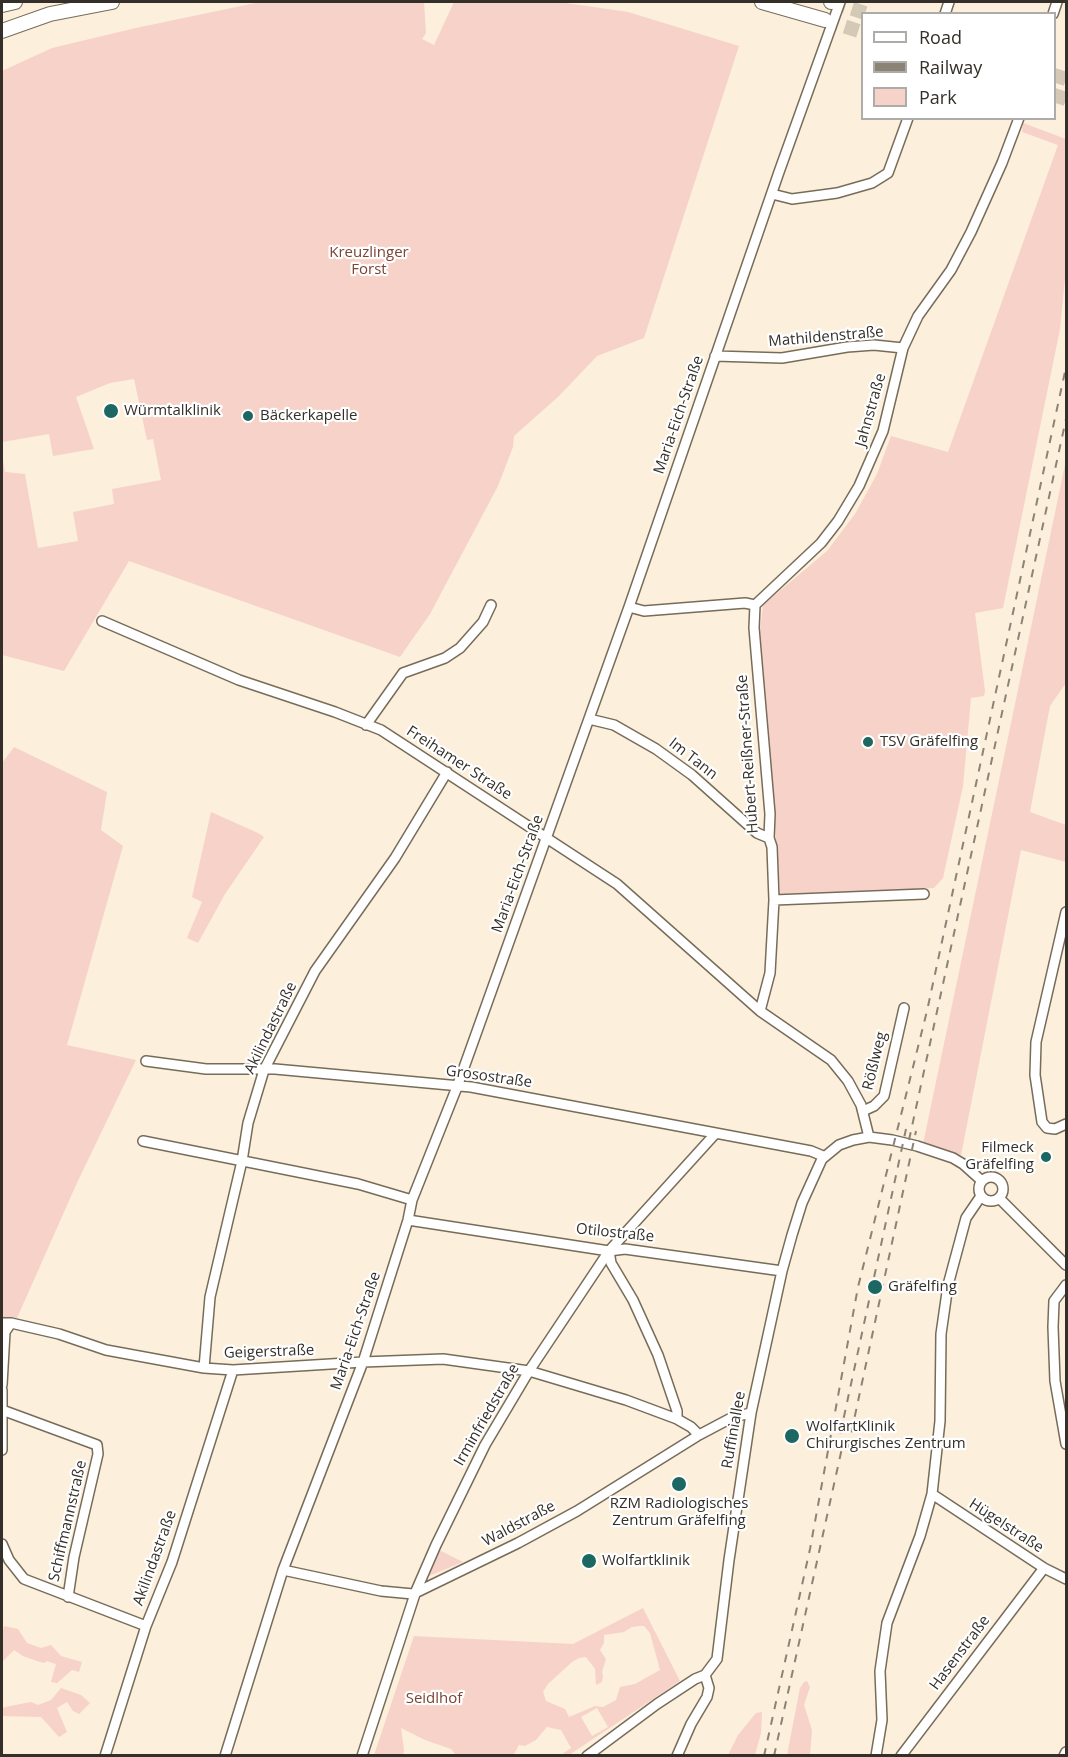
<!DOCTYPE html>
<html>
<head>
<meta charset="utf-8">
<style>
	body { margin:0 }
	#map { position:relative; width:1068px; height:1757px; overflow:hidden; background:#fcefdb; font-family:"Open Sans",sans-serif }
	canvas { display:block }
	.frame { position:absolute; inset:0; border:3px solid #342f28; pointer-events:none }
	.legend { position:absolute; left:861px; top:12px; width:195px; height:108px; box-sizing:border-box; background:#fff; border:2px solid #aeaca9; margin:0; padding:8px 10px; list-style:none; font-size:18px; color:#342f28 }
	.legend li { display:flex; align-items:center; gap:12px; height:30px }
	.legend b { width:30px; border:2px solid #aeaca9 }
</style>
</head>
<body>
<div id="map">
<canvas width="1068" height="1757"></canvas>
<div class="frame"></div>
<ul class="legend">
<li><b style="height:8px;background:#fff"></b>Road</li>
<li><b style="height:8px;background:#8c8377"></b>Railway</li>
<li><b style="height:16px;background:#f7d2c9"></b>Park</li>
</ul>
</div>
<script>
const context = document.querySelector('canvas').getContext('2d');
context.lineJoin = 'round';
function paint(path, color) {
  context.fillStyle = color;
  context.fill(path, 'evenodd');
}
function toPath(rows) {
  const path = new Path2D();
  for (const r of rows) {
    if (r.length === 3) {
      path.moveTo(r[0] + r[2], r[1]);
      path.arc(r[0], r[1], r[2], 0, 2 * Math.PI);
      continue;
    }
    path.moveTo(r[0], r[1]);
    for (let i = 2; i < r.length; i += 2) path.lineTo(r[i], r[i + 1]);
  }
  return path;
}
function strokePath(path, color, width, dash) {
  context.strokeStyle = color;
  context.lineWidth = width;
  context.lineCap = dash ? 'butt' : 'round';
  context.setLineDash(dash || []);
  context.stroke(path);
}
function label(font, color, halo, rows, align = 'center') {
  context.font = font + ' "Open Sans",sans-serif';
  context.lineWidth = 4.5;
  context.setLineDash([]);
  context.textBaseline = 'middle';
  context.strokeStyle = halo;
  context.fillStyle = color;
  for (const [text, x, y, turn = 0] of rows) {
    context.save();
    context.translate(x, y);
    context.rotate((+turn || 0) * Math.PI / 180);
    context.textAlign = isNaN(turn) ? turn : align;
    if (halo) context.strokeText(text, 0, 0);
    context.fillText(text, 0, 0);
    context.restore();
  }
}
paint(toPath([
	[260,2,424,2,426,33,422,39,434,45,454,2,559,2,628,12,739,46,644,338,597,356,559,396,514,436,513,447,498,486,430,614,400,657,129,561,64,671,2,655,2,453,5,472,25,474,38,548,78,541,73,512,114,504,112,489,161,480,153,439,147,440,134,379,110,383,76,397,94,449,53,456,49,434,2,442,2,71,52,48,136,28],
	[1023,123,1066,139,1066,268,1060,329,1003,608,975,613,985,691,984,696,971,698,963,786,943,878,934,888,783,896,780,893,760,632,763,605,827,551,855,514,877,474,891,436,948,452,1058,145,1022,132],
	[1066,460,1066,683,1050,706,1030,812,1066,825,1066,862,1021,850,961,1155,923,1144],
	[14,747,107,792,101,830,123,846,67,1045,136,1060,76,1185,17,1318,2,1317,2,763],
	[211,812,258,833,264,837,225,894,198,943,187,938,202,902,192,897],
	[439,1550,463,1562,429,1576,428,1574],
	[643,1608,680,1681,569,1755,556,1755,561,1755,571,1748,561,1730,547,1727,536,1740,525,1746,519,1745,513,1756,456,1755,451,1749,425,1740,401,1728,404,1750,403,1755,374,1755,414,1636,573,1644],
	[639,1626,644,1626,650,1633,660,1670,635,1684,620,1687,616,1700,603,1707,595,1706,569,1717,565,1709,546,1701,543,1692,548,1684,572,1662,579,1658,586,1657,595,1669,596,1685,602,1682,603,1676,602,1672,606,1659,600,1650,604,1643,604,1635,624,1632,632,1627],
	[597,1708,608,1727,592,1736,581,1717],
	[4,1626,18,1629,27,1643,41,1648,51,1645,61,1656,82,1662,79,1672,72,1670,57,1683,51,1682,56,1664,46,1661,45,1663,40,1662,23,1656,14,1650,3,1661,2,1671,2,1636],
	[807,1681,810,1687,804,1705,812,1730,810,1755,787,1755,800,1688,804,1682],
	[61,1688,81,1695,90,1703,79,1714,73,1711,67,1702,57,1708,67,1732,59,1737,41,1717,2,1716,2,1708,5,1707,31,1702,38,1705,51,1700],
	[762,1712,761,1733,755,1755,728,1755,738,1735,756,1713]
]), '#f7d2c9');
strokePath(toPath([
	[832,2,868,14],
	[825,20,862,32],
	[1054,75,1066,79],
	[1054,95,1066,99]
]), '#d4c9b7', 14, [14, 7]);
const minor = toPath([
	[945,14,949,2],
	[1053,14,1057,2],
	[772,194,792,199,837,193,872,183,888,173,908,118],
	[715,356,782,358,847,347,874,345,903,348],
	[755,605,821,543,838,521,859,486,883,431,903,348,918,316,951,270,971,232,1002,163,1019,118],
	[755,605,754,628,770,814,769,838,772,847,774,900,770,973,760,1011],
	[629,607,644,611,745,603,755,605],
	[102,621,239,680,335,712,381,730,617,884,760,1011,831,1060,848,1081,861,1105,869,1137],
	[589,719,614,725,656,749,692,775,757,833,769,838],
	[366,725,403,673,445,658,460,648,483,622,491,605],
	[774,900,924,894],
	[1066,912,1036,1042,1035,1075,1042,1122,1047,1128,1055,1129,1066,1124],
	[146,1061,206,1069,275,1069,471,1087,811,1151,823,1156],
	[863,1111,874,1106,884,1096,904,1008],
	[143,1141,358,1184,412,1200],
	[991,1189,12],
	[999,1198,1066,1265],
	[408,1220,609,1251,625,1249,782,1271],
	[609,1251,611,1263,633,1300,658,1355,677,1411,677,1419],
	[1066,1285,1054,1301,1053,1327,1055,1381,1066,1444],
	[2,1323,11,1323,59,1334,106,1350,204,1368,233,1370,363,1362,443,1359,529,1371,626,1400,677,1419,691,1427,699,1435],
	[204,1368,210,1297,242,1161,248,1123,264,1070,315,971,395,858,447,772],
	[2,1385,5,1332,11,1323],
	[2,1390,2,1450],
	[2,1410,97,1445,98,1454,74,1557,68,1597],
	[932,1494,1044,1568,1066,1579],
	[2,1544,9,1560,24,1579,146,1626],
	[283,1570,381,1591,413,1594,518,1543,577,1511,699,1435,733,1417,751,1413],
	[105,1756,146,1626,172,1562,233,1370],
	[225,1756,283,1570,363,1362,408,1220,412,1200,457,1087,629,607,779,172,840,2],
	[362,1756,416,1591,436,1545,485,1445,529,1371,609,1251,715,1134],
	[587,1756,657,1704,695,1679,705,1675],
	[677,1756,691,1724,707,1697,709,1688,705,1675,717,1659,729,1560,751,1413,782,1271,792,1235,802,1203,822,1159,839,1145,853,1140,869,1137,892,1140,917,1146,953,1158,963,1164,982,1181],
	[876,1756,882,1720,880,1671,887,1623,920,1536,932,1494,940,1421,941,1334,948,1285,966,1218,981,1196],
	[901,1756,1044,1568],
	[1064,1756,1066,1752]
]);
const highway = toPath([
	[762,2,825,20],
	[831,2,832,2],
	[2,5,15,2],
	[2,31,50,14,112,2]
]);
strokePath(minor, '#776c5a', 12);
strokePath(highway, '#776c5a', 16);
strokePath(minor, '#fff', 9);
strokePath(highway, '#fff', 14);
strokePath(toPath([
	[909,1140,1066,419],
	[848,1448,916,1131],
	[837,1449,906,1129],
	[764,1756,810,1549,858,1287,927,1011,1066,367],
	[774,1756,844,1439]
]), '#8c8377', 2, [8, 8]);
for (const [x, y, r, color] of [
	[111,411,8,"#1c6761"],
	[248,416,6,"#1c6761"],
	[868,742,6,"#1c6761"],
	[1046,1157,6,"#1c6761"],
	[875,1287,8,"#1c6761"],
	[792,1436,8,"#1c6761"],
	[679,1484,8,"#1c6761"],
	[589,1561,8,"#1c6761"]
]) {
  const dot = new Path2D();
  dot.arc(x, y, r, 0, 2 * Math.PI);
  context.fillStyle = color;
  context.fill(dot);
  strokePath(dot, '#fff', 2);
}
label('15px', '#7a4436', '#fff', [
	["Kreuzlinger",369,253],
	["Forst",369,270],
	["Seidlhof",434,1699]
]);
label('15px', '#342f28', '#fff', [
	["Mathildenstraße",826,337,-5],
	["Jahnstraße",871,410,-74],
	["Maria-Eich-Straße",679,415,-71],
	["Hubert-Reißner-Straße",748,754,-94],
	["Im Tann",693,759,38],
	["Freihamer Straße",459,763,33],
	["Maria-Eich-Straße",518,874,-70],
	["Akilindastraße",271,1028,-64],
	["Rößlweg",875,1061,-76],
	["Grosostraße",489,1077,8],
	["Otilostraße",615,1233,6],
	["Maria-Eich-Straße",356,1331,-71],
	["Geigerstraße",269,1352,-2],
	["Irminfriedstraße",487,1415,-60],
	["Ruffiniallee",734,1430,-80],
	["Schiffmannstraße",68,1521,-77],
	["Waldstraße",519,1524,-28],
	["Hügelstraße",1006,1526,33],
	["Akilindastraße",155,1558,-70],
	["Hasenstraße",960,1653,-53]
]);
label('15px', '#342f28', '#fff', [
	["Würmtalklinik",124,411],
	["Bäckerkapelle",260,416],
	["TSV Gräfelfing",880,742],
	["Filmeck",1034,1148,"right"],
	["Gräfelfing",1034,1165,"right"],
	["Gräfelfing",888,1287],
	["WolfartKlinik",806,1427],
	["Chirurgisches Zentrum",806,1444],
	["RZM Radiologisches",679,1504,"center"],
	["Zentrum Gräfelfing",679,1521,"center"],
	["Wolfartklinik",602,1561]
], 'left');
</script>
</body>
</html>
